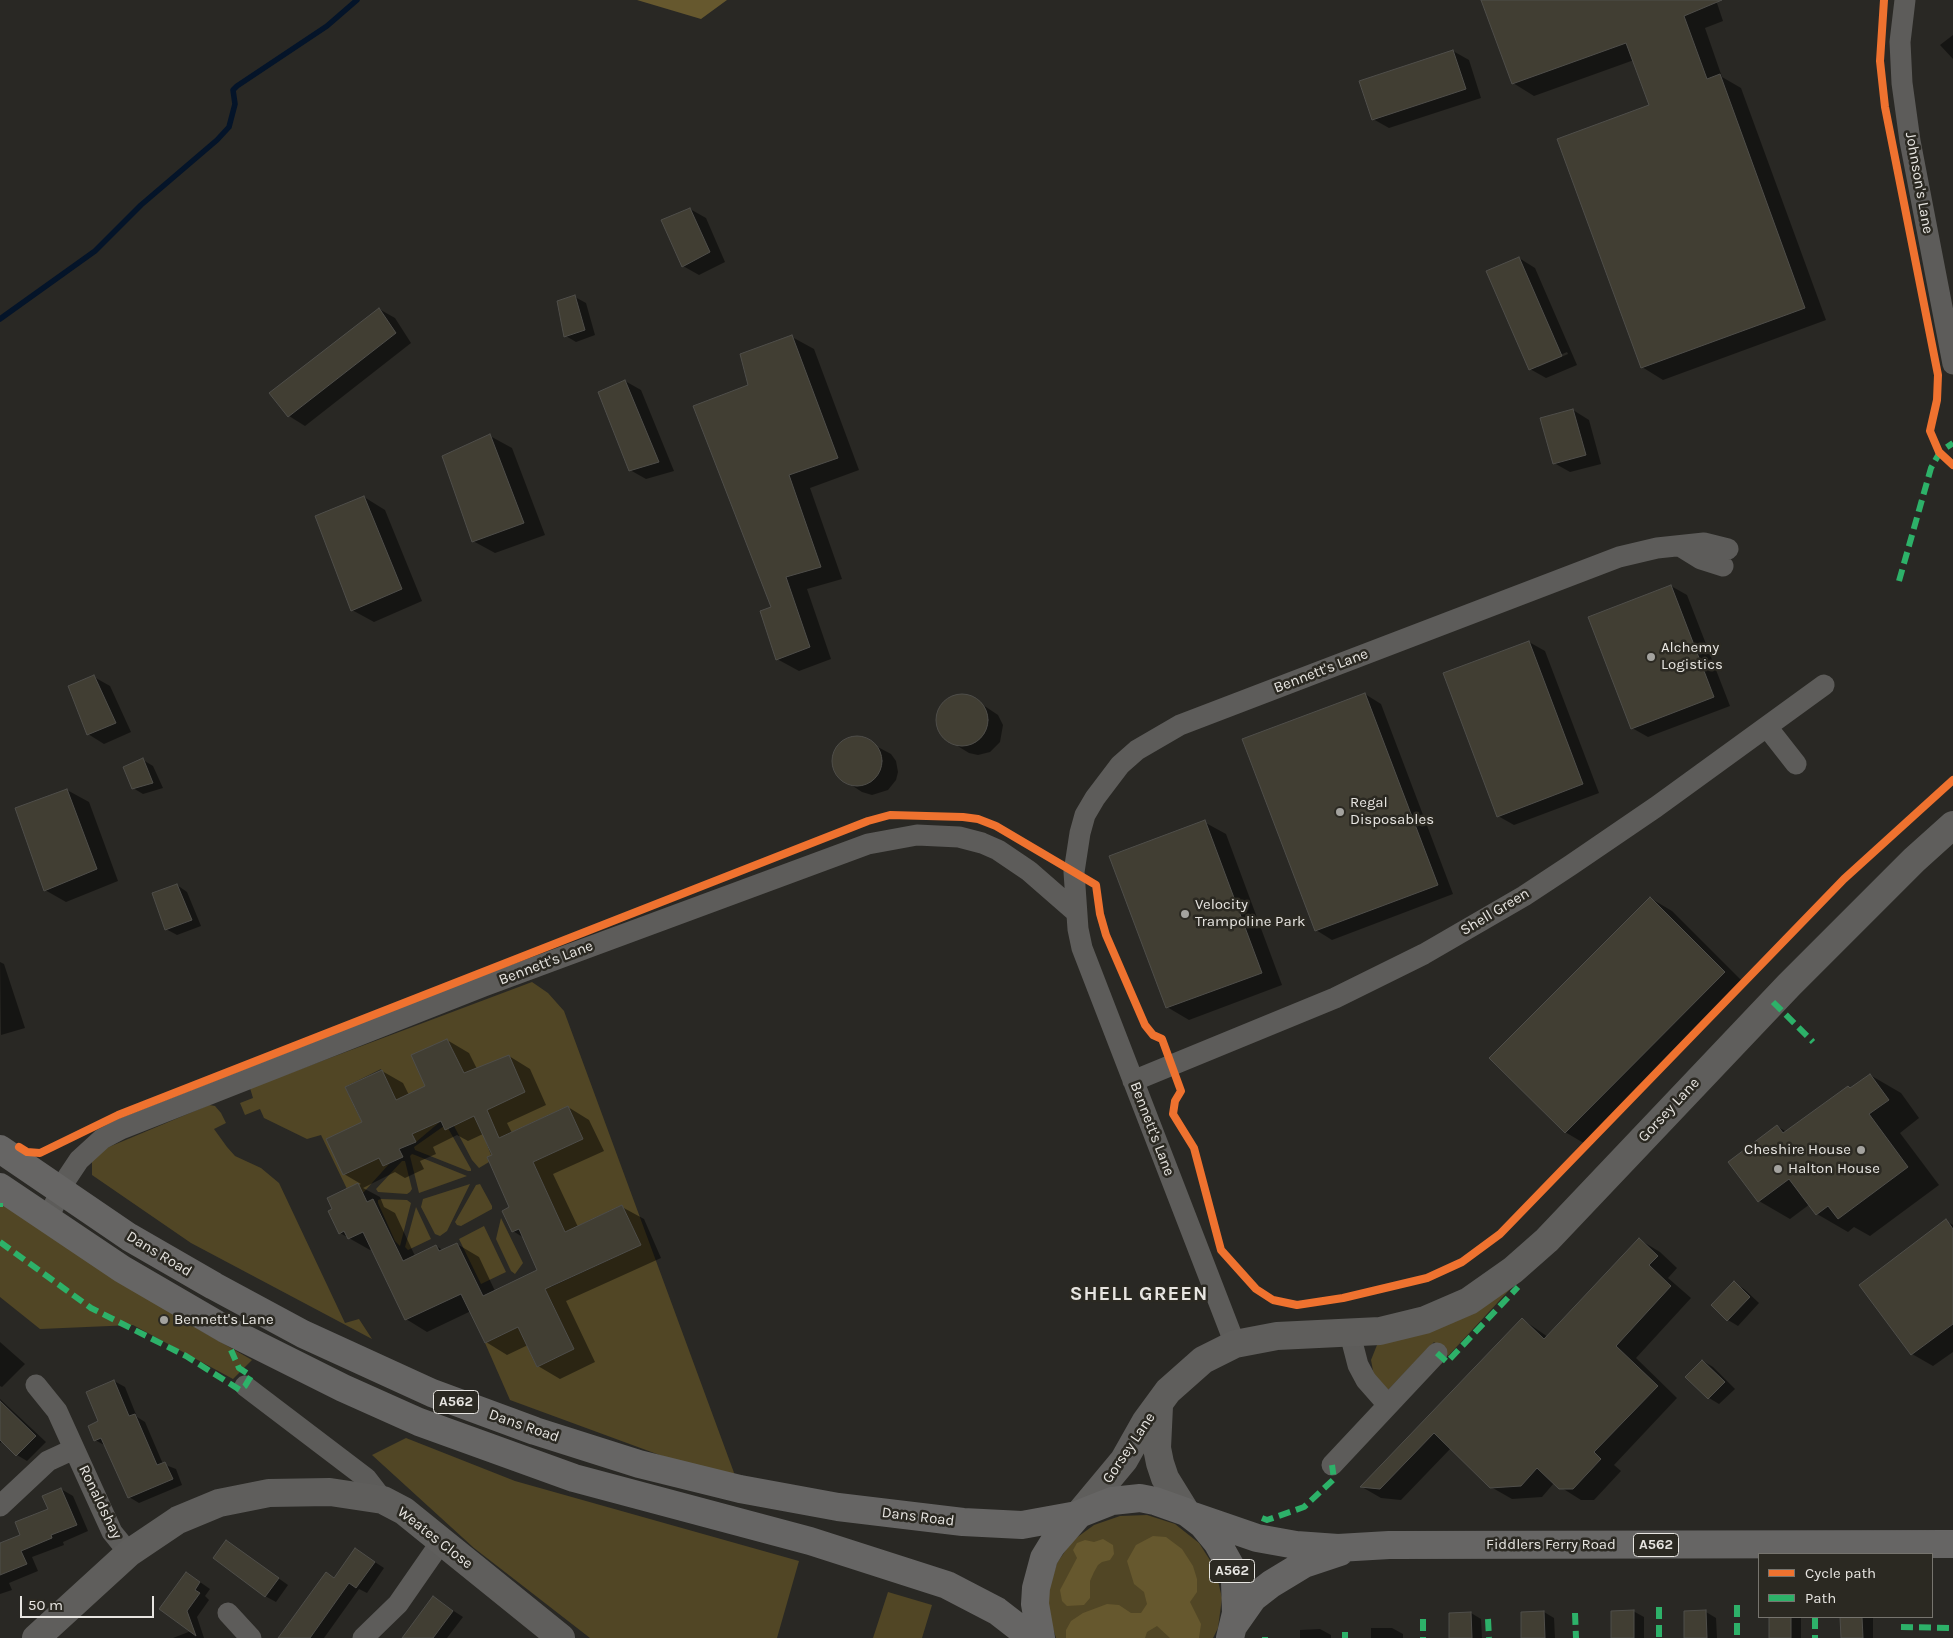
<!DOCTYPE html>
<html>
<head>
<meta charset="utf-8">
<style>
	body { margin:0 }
	#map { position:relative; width:1953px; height:1638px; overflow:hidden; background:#292824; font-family:Karla,sans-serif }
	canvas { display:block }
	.legend { position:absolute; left:1758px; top:1553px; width:175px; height:65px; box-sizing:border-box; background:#2b2922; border:1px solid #76746e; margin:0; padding:6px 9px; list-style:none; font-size:15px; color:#e7e5e1 }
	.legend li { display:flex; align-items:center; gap:10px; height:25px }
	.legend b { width:25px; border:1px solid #76746e }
	.scale { position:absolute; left:20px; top:1596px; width:134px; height:22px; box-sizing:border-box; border:2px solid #e7e5e1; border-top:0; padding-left:6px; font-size:15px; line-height:18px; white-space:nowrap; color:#e7e5e1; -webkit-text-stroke:4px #2b2922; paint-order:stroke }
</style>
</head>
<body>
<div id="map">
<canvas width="1953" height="1638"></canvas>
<ul class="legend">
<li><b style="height:6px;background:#ef722f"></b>Cycle path</li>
<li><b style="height:6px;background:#2db169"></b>Path</li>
</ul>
<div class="scale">50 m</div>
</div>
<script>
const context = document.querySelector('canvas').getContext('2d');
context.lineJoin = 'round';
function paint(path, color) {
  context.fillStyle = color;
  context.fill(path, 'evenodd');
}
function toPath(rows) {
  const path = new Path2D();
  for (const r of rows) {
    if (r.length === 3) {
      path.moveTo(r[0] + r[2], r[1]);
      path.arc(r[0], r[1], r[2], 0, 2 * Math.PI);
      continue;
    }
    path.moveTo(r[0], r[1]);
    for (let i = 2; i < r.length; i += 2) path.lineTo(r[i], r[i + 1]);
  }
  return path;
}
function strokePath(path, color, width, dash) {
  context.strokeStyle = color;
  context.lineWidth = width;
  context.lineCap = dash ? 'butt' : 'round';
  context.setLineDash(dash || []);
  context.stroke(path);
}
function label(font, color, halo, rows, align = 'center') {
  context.font = font + ' Karla,sans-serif';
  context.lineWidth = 5;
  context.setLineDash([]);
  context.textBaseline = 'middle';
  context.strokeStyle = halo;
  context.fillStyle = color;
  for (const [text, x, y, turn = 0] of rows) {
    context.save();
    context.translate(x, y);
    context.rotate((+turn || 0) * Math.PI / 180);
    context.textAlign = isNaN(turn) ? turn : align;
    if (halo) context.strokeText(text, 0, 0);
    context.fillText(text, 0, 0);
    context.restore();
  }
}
paint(toPath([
	[532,982,548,993,564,1011,740,1489,714,1475,510,1400,485,1343,518,1327,537,1367,574,1349,539,1276,551,1287,641,1245,622,1205,565,1232,533,1162,583,1139,568,1106,499,1138,484,1137,492,1155,487,1157,489,1162,479,1168,472,1160,454,1126,448,1128,471,1169,471,1171,468,1171,415,1150,414,1147,444,1126,441,1121,416,1142,412,1134,421,1130,405,1096,396,1100,381,1069,345,1087,383,1166,390,1163,363,1193,358,1184,347,1189,321,1135,307,1139,264,1118,260,1109,245,1115,240,1103,253,1098,250,1088],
	[209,1105,215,1106,221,1113,226,1123,214,1129,227,1147,235,1156,261,1168,279,1183,345,1323,359,1319,372,1339,191,1243,92,1175,92,1159,97,1152],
	[412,1154,415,1155,467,1176,419,1193,410,1156],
	[402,1161,405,1161,412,1189,410,1192,407,1194,378,1192,376,1189],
	[470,1184,447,1231,440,1236,435,1234,421,1207,423,1199],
	[480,1184,492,1206,492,1209,461,1226,457,1225,455,1222,476,1185],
	[0,1190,198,1329,252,1360,233,1379,133,1325,40,1329,0,1297],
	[381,1199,407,1200,411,1203,400,1246,395,1241,378,1203,378,1200],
	[416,1207,431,1239,408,1250,405,1247],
	[501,1218,523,1263,515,1274,511,1271,496,1239],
	[484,1226,506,1272,481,1284,459,1239],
	[1512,1287,1448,1356,1434,1342,1387,1391,1374,1376,1371,1360,1377,1345],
	[406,1438,515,1481,799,1561,777,1638,590,1638,474,1548,372,1455],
	[1147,1515,1175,1524,1199,1543,1215,1568,1222,1598,1218,1628,1213,1638,1056,1638,1049,1616,1049,1589,1057,1563,1072,1541,1094,1525,1120,1516],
	[888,1592,932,1605,922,1638,873,1638]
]), '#514625');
paint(toPath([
	[637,0,727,0,701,19],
	[1153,1536,1166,1537,1182,1549,1193,1566,1197,1579,1197,1592,1190,1602,1201,1624,1199,1638,1170,1638,1157,1626,1147,1632,1145,1638,1066,1638,1066,1630,1071,1621,1083,1613,1107,1604,1119,1605,1131,1613,1141,1613,1147,1604,1144,1592,1134,1584,1127,1561,1136,1545],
	[1103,1539,1113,1545,1114,1554,1110,1560,1102,1562,1098,1565,1094,1572,1090,1581,1090,1598,1084,1605,1067,1606,1062,1601,1060,1590,1077,1558,1073,1550,1077,1543,1085,1540,1094,1542]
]), '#66582e');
paint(toPath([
	[1482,0,1716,0,1723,21,1705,28,1722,77,1741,88,1826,320,1663,380,1642,367,1650,106,1634,60,1534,96,1513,83],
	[1953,35,1953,59,1940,45],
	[1453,51,1469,60,1481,98,1389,128,1373,119],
	[690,209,706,218,725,262,699,275,683,266],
	[1519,258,1535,268,1577,365,1546,378,1530,369],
	[1567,352,1568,354,1538,367,1538,365],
	[575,297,586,303,595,335,576,342,566,336],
	[379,309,395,318,411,343,305,426,289,416,271,394],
	[792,337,814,349,859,470,810,488,842,579,807,589,831,659,799,671,777,659,749,386],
	[625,381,641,390,674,471,646,479,630,470],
	[1573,410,1589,420,1601,464,1570,472,1554,463],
	[490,436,512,448,545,535,495,553,473,541],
	[364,497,385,510,422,601,374,622,352,610],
	[1671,586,1687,595,1730,706,1648,737,1632,728],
	[1529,642,1545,651,1599,793,1514,825,1498,816],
	[94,677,110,686,131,732,104,744,88,734],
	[1365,694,1381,704,1453,894,1332,940,1316,930],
	[956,696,964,696,974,699,998,715,1003,725,1000,742,990,752,978,755,969,753,943,737,937,721,941,707,946,701],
	[859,737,891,754,896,761,898,772,896,780,888,790,872,795,862,792,839,777,833,761,837,748,842,742],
	[143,760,153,766,163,788,143,794,133,788],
	[67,790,89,802,118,881,66,902,45,890],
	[1204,822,1226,834,1282,985,1189,1020,1167,1007],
	[177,885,187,892,201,926,177,935,166,929],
	[1650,898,1672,911,1746,985,1587,1145,1565,1132],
	[0,962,4,964,25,1028,1,1035],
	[447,1040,469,1053,477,1069,509,1056,530,1069,546,1105,507,1123,512,1133,568,1107,589,1120,604,1151,553,1174,578,1227,622,1207,644,1219,661,1258,566,1301,595,1362,560,1379,538,1366,528,1345,507,1355,486,1342,471,1311,427,1332,406,1319,372,1249,370,1250,340,1233,329,1199,361,1184,344,1174,382,1071,403,1083,409,1095,427,1086],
	[483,1134,511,1208,513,1231,524,1238,539,1270,495,1291,479,1257,457,1244,444,1251,436,1246,415,1256,395,1213,384,1207,380,1197,363,1188,395,1172,405,1178,424,1169,420,1161,436,1154,433,1147,457,1135,468,1141],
	[1870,1075,1901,1093,1919,1118,1900,1133,1939,1185,1870,1236,1854,1227,1848,1232,1817,1214,1810,1204,1790,1219,1759,1201,1778,1127,1787,1132],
	[1946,1221,1953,1225,1953,1352,1933,1366,1912,1354],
	[1640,1240,1660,1252,1677,1268,1668,1278,1691,1298,1636,1358,1677,1398,1614,1465,1621,1471,1594,1500,1581,1500,1554,1483,1542,1497,1512,1499,1491,1487,1451,1448,1401,1500,1381,1498,1362,1487,1522,1319,1548,1337],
	[1734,1283,1744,1289,1759,1303,1738,1326,1728,1320],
	[0,1342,25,1364,2,1387,0,1386],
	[1703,1361,1713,1367,1735,1389,1719,1404,1709,1398,1687,1377],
	[114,1381,125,1387,137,1417,145,1422,163,1464,176,1469,182,1485,139,1503,129,1497,106,1446,95,1440],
	[0,1399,46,1442,27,1461,17,1455,3,1441,0,1443],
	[61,1489,73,1496,88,1531,63,1542,64,1545,32,1557,38,1571,9,1583,12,1590,0,1594,0,1545,22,1536,49,1509],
	[226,1541,288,1585,276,1602,265,1596],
	[355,1549,384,1568,367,1593,359,1589,324,1638,291,1638],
	[187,1573,210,1589,205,1596,209,1600,197,1617,204,1638,173,1638,191,1631,161,1608],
	[434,1598,463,1617,447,1638,404,1638],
	[1633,1611,1644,1617,1644,1638,1613,1638],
	[1544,1612,1554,1618,1555,1638,1523,1638],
	[1706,1612,1716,1618,1717,1638,1685,1638],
	[1471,1613,1481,1619,1482,1638,1450,1638],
	[1770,1617,1801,1617,1801,1638,1770,1638],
	[1842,1617,1873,1617,1873,1638,1842,1638],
	[1371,1628,1392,1628,1403,1634,1403,1638,1371,1638],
	[1320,1629,1331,1635,1331,1638,1300,1638,1300,1630]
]), '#0007');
strokePath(toPath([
	[0,319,95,251,141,205,217,140,229,127,235,104,233,90,237,86,327,26,357,0]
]), '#041429', 5.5);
const building = toPath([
	[1481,0,1722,0,1684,16,1707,79,1720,74,1805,308,1641,368,1557,139,1649,105,1626,43,1512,84,1481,0],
	[1453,50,1466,89,1372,120,1359,81,1453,50],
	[690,208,710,252,682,267,661,220,690,208],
	[1519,257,1562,356,1529,370,1486,271,1519,257],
	[575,295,585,330,564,337,557,301,575,295],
	[379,308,396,333,288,417,269,393,379,308],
	[792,335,838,458,789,475,821,567,786,577,810,647,776,660,760,611,771,607,693,406,748,385,740,354,792,335],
	[625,380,659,462,629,471,598,392,625,380],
	[1573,409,1586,455,1553,464,1540,418,1573,409],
	[490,434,524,523,472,542,442,456,490,434],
	[364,496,402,589,351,611,315,516,364,496],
	[1671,585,1714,697,1631,729,1588,617,1671,585],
	[1529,641,1583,784,1497,817,1443,673,1529,641],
	[94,675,116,723,87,735,68,686,94,675],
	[1365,693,1438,885,1315,931,1242,739,1365,693],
	[962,720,26],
	[857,761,25],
	[143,758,153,783,132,789,123,767,143,758],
	[67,789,97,869,44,891,15,808,67,789],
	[1205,820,1262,973,1166,1008,1109,856,1205,820],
	[177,884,192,920,165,930,152,893,177,884],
	[1650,897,1725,972,1565,1133,1489,1058,1650,897],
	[447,1039,464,1073,509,1055,525,1092,487,1110,499,1138,568,1106,583,1139,533,1162,565,1232,622,1205,641,1245,545,1289,574,1349,537,1367,518,1327,485,1343,461,1294,405,1320,363,1232,348,1239,344,1231,339,1234,328,1211,332,1209,327,1198,358,1183,367,1202,373,1199,403,1261,436,1245,439,1251,457,1243,483,1296,537,1270,519,1229,512,1232,502,1211,509,1207,487,1157,492,1155,474,1116,445,1130,441,1121,412,1134,416,1142,399,1149,403,1157,383,1166,379,1158,343,1175,326,1139,362,1122,345,1087,382,1070,396,1100,425,1086,411,1055,447,1039],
	[1870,1074,1889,1100,1869,1114,1908,1167,1838,1219,1828,1206,1816,1215,1789,1179,1758,1202,1728,1162,1777,1125,1783,1133,1848,1086,1850,1088,1870,1074],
	[1946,1219,1953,1229,1953,1324,1911,1355,1859,1285,1946,1219],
	[1639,1238,1658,1256,1649,1265,1671,1286,1616,1346,1658,1386,1594,1452,1601,1459,1573,1489,1559,1489,1537,1468,1521,1486,1490,1488,1434,1433,1380,1489,1360,1487,1522,1318,1544,1339,1639,1238],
	[1734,1281,1750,1297,1727,1321,1711,1305,1734,1281],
	[1702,1360,1725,1382,1708,1399,1685,1377,1702,1360],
	[114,1380,129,1416,135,1414,157,1465,165,1462,173,1479,128,1498,101,1438,94,1441,88,1426,98,1421,86,1392,114,1380],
	[0,1401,36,1436,16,1456,0,1440,0,1401],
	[61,1488,77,1525,51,1535,52,1538,21,1551,27,1564,0,1575,0,1543,20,1535,15,1522,48,1509,42,1496,61,1488],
	[226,1540,279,1578,265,1597,213,1558,226,1540],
	[355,1548,375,1562,356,1588,349,1583,310,1638,278,1638,326,1572,334,1578,355,1548],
	[186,1572,200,1582,195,1590,200,1593,187,1611,196,1636,159,1609,186,1572],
	[433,1596,453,1611,433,1638,402,1638,433,1596],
	[1634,1610,1634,1638,1611,1638,1611,1611,1634,1610],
	[1706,1610,1707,1638,1684,1638,1684,1611,1706,1610],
	[1544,1611,1545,1638,1521,1638,1521,1612,1544,1611],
	[1471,1612,1472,1638,1449,1638,1449,1613,1471,1612],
	[1769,1617,1791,1617,1791,1638,1769,1638,1769,1617],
	[1840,1617,1862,1617,1863,1638,1841,1638,1840,1617]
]);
paint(building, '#413e33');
strokePath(building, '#4f4e4a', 1);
strokePath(toPath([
	[1905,0,1900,42,1902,83,1910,141,1953,364],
	[1680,546,1701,559,1723,566],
	[1767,727,1796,764],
	[1133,1081,1335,998,1424,954,1524,896,1571,865,1656,807,1824,685],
	[47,1220,67,1178,79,1160,102,1139,121,1129,484,986,868,844,917,835,959,837,982,843,998,850,1029,871,1076,912],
	[1350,1334,1358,1365,1366,1380,1388,1405],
	[1235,1344,1082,948,1078,929,1074,872,1080,833,1085,815,1095,798,1120,765,1137,750,1180,725,1619,557,1657,548,1704,543,1728,549],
	[36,1385,57,1411,112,1532,129,1553],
	[245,1386,366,1478,383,1500],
	[1332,1465,1437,1353],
	[0,1506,48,1461,74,1449],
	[228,1613,251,1638],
	[363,1638,398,1604,441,1542]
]), '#5d5c5a', 21);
strokePath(toPath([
	[1159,1406,1157,1448,1160,1463,1165,1478,1186,1512],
	[1079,1514,1124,1460,1146,1421,1168,1391,1203,1360,1235,1344,1277,1336,1380,1331,1425,1320,1469,1301,1513,1270,1547,1240,1789,985,1914,860,1953,825],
	[36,1638,129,1553,178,1520,219,1503,269,1493,330,1492,383,1500,404,1511,561,1638]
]), '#5f5e5c', 28);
strokePath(toPath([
	[0,1149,129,1237,214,1286,303,1334,432,1393,535,1431,639,1464,740,1489,838,1507,963,1522,1022,1525,1077,1515],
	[0,1187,122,1269,225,1329,343,1388,419,1422,574,1478,810,1541,947,1585,997,1611,1032,1638],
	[1193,1516,1257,1538,1296,1545,1338,1548,1389,1545,1953,1544],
	[1234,1625,1253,1598,1271,1584,1304,1564,1340,1552],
	[1041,1638,1035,1604,1036,1588,1044,1558,1052,1545,1079,1514,1112,1501,1140,1498,1155,1501,1186,1512,1203,1525,1217,1542,1231,1567,1235,1581,1236,1613,1230,1638]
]), '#666564', 28);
strokePath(toPath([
	[1899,581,1931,468,1940,452,1953,443],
	[1773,1002,1813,1042],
	[0,1203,0,1207],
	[0,1242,91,1308,186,1356,240,1390,245,1386,251,1376,239,1368,231,1350],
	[1437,1353,1447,1362,1518,1287],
	[1262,1518,1267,1520,1304,1507,1334,1479,1332,1465],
	[1737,1605,1737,1638],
	[1659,1607,1659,1638],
	[1575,1613,1576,1638],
	[1815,1617,1815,1638],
	[1423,1619,1423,1638],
	[1488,1619,1489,1638],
	[1901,1627,1953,1628],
	[1345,1632,1345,1638],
	[1265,1637,1265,1638]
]), '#2db169', 6, [12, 6]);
strokePath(toPath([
	[1884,0,1880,61,1885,107,1938,375,1937,400,1930,431,1939,452,1953,465],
	[19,1147,27,1152,40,1153,118,1115,868,821,890,815,963,817,978,819,996,826,1096,885,1100,914,1106,935,1145,1025,1153,1035,1162,1039,1181,1091,1175,1101,1173,1114,1194,1148,1221,1250,1256,1289,1273,1300,1297,1305,1343,1298,1427,1278,1462,1262,1500,1234,1844,879,1953,780]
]), '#ef722f', 8);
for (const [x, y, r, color] of [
	[1651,657,5,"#a4a39f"],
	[1340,812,5,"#a4a39f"],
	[1185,914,5,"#a4a39f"],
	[1861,1150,5,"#a4a39f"],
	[1778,1169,5,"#a4a39f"],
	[164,1320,5,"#a4a39f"]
]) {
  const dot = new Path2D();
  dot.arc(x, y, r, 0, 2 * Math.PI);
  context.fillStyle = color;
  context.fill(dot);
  strokePath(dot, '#2b2922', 2);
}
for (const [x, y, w] of [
	[456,1402,45],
	[1656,1545,45],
	[1232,1571,45]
]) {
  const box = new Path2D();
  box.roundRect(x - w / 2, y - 11.5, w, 23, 4);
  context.fillStyle = '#2b2922';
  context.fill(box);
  strokePath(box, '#e7e5e1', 1);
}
label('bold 14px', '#e7e5e1', null, [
	["A562",456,1402],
	["A562",1656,1545],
	["A562",1232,1571]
]);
label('15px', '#e7e5e1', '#2b2922', [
	["Johnson's Lane",1919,183,80],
	["Bennett's Lane",1321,671,-21],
	["Shell Green",1495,912,-31],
	["Bennett's Lane",546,963,-21],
	["Gorsey Lane",1669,1110,-47],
	["Bennett's Lane",1152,1129,69],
	["Dans Road",159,1254,31],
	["Dans Road",524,1426,19],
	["Gorsey Lane",1129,1448,-56],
	["Ronaldshay",100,1502,64],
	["Dans Road",918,1517,7],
	["Weates Close",435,1538,38],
	["Fiddlers Ferry Road",1551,1545]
]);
label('15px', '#e7e5e1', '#2b2922', [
	["Alchemy",1661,648],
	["Logistics",1661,665],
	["Regal",1350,803],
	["Disposables",1350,820],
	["Velocity",1195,905],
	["Trampoline Park",1195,922],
	["Cheshire House",1851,1150,"right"],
	["Halton House",1788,1169],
	["Bennett's Lane",174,1320]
], 'left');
context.letterSpacing = '1px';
label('bold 20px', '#e7e5e1', '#2b2922', [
	["SHELL GREEN",1139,1294]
]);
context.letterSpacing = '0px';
</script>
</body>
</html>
